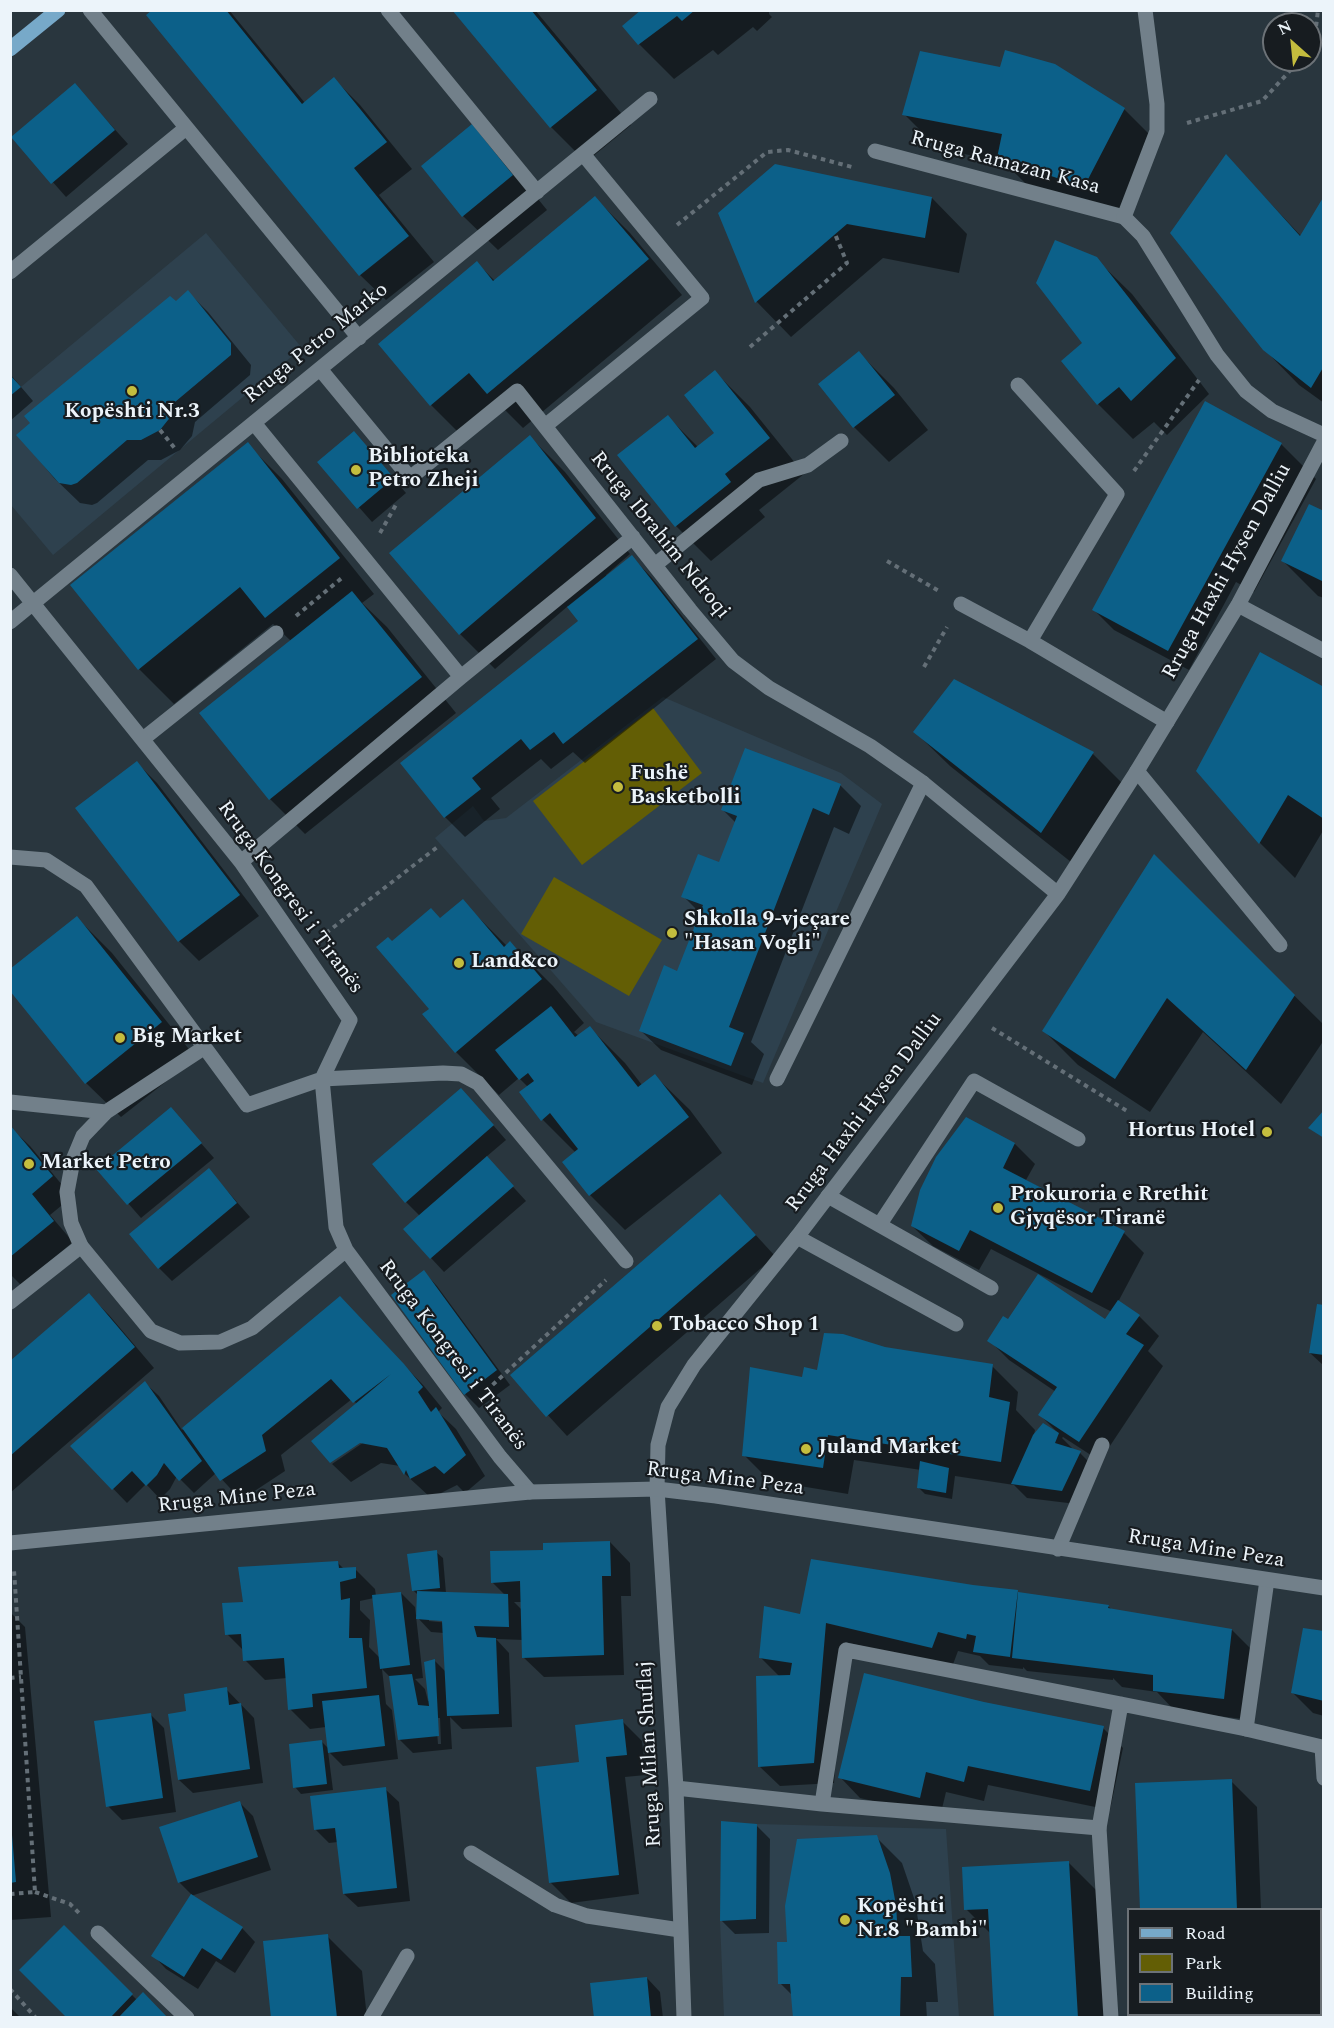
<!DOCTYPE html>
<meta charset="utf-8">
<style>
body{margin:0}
#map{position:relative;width:1334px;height:2028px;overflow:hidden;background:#29363e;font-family:Spectral,serif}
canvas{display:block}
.frame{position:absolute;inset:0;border:12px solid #ecf4fa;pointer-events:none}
.legend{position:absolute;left:1127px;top:1908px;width:195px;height:108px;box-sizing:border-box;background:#171c20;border:2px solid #6c7277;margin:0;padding:8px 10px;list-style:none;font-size:18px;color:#ecf4fa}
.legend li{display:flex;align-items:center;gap:12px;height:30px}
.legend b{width:30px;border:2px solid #6c7277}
.north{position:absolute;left:1262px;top:12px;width:60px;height:60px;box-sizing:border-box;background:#171c20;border:2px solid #6c7277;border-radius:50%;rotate:333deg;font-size:16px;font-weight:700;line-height:24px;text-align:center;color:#ecf4fa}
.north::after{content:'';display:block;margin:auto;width:21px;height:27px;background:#c4bd3e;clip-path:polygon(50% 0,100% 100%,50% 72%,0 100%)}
</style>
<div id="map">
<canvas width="1334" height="2028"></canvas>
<div class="frame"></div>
<ul class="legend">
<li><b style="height:8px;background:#77a9c9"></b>Road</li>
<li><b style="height:16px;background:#635e05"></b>Park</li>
<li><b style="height:16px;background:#0c6089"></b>Building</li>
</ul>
<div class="north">N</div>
</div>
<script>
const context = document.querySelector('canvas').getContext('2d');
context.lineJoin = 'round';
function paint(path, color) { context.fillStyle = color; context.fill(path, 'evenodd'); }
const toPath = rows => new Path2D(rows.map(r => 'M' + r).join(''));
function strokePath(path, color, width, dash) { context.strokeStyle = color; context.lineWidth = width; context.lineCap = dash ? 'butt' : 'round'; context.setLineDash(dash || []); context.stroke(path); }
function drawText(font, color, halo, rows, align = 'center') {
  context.font = font + ' Spectral,serif'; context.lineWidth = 4.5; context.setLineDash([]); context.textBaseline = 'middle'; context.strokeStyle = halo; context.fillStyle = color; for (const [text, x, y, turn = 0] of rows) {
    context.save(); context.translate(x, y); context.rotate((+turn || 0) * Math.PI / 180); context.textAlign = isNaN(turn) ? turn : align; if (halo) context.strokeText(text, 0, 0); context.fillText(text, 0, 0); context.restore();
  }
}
const built = toPath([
 [206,233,302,348,53,555,11,505,10,396],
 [663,697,841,773,882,804,763,1083,596,1022,435,838,473,806,484,821,506,818],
 [757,1824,946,1829,959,2017,724,2017,720,1921,756,1919]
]);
const green = toPath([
 [653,708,702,773,582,865,533,801],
 [554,877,662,940,629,996,521,934]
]);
const shadow = toPath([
 [154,10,229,10,305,103,334,79,360,105,412,169,379,195,434,262,386,300,360,275],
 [454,10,535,10,631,125,586,162,551,127],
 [641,10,769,10,769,14,772,17,757,31,753,27,718,55,713,50,674,79,639,44],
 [1001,68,1124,109,1159,144,1119,221,1034,192,1004,162,939,149,904,114],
 [75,85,128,144,66,197,13,137],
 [472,126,507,161,547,210,498,250,463,216],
 [1226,156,1301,236,1324,199,1324,403,1299,385,1264,349],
 [595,198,630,233,682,295,523,428,503,408,466,440,431,405,477,263,495,281],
 [932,198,967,234,959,273,883,258,791,337,757,302,720,214],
 [1096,259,1132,294,1209,394,1167,435,1154,422,1133,439,1098,404],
 [188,292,208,312,251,365,250,375,195,422,192,436,180,450,161,460,148,460,97,503,92,505,80,503,54,478,18,435],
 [859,353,894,388,928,430,889,462,854,427,820,385],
 [715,372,750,407,804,474,759,510,765,517,711,561,676,526,619,456,668,417,699,448,716,434],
 [10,374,33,401,10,421],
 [354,433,406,493,372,522,319,462],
 [530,437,565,472,630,554,606,575,607,577,632,557,652,578,716,659,585,763,573,752,551,769,541,759,491,798,500,809,465,837,445,817,402,764,581,622,568,606,495,669,460,634],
 [247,444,282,479,374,594,362,603,387,627,456,713,305,834,270,799,291,641,273,624,174,704,139,669],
 [1281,444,1316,479,1254,592,1236,582,1189,670,1114,630,1094,610],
 [1324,512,1324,598,1318,596,1283,561],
 [1324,689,1324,829,1295,878,1260,843,1197,771],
 [915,732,1093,754,1128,789,1076,866,950,766],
 [137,763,157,783,259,916,199,961,179,941],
 [840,785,861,806,849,834,834,827,751,1042,764,1054,752,1085,661,1050,640,1030,678,973,701,914,683,896,720,864,736,823,723,810],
 [1154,857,1324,1025,1324,1040,1281,1104,1203,1032,1150,1112,1078,1065,1043,1030],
 [462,901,507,946,510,943,553,986,584,1023,574,1032,579,1036,590,1028,625,1063,642,1085,655,1076,690,1110,722,1153,625,1230,590,1195,576,1153,543,1120,522,1092,528,1087,519,1078,499,1095,456,1052,392,943,441,920],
 [77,918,112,953,196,1058,121,1117,86,1083],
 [474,1103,506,1140,486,1157,526,1201,444,1272,431,1258,420,1216,406,1202],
 [171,1109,214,1158,141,1218,98,1169],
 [967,1119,1015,1144,1035,1164,1026,1180,1124,1233,1144,1253,1118,1302,1139,1316,1159,1336,1148,1351,1163,1366,1100,1461,1063,1437,1062,1438,1072,1448,1071,1450,1080,1453,1093,1466,1076,1504,1027,1498,1014,1485,955,1476,952,1499,925,1494,918,1487,921,1470,854,1460,848,1494,770,1481,744,1455,803,1379,818,1372,885,1348,992,1366,1018,1392,1016,1410,1035,1430,1034,1435,1058,1433,1040,1415,1056,1392,1009,1360,989,1340,1008,1321,1106,1321,1112,1312,991,1249,979,1270,933,1246,912,1226],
 [10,1127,30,1146,72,1197,50,1215,73,1242,21,1285,10,1274],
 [209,1170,250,1217,172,1281,159,1268],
 [720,1196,775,1256,567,1436,512,1376],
 [424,1272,437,1286,510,1385,479,1408,465,1394],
 [89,1295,109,1315,154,1368,10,1493,10,1363],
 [340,1298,424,1386,442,1408,438,1412,456,1429,485,1476,465,1493,457,1485,431,1498,405,1474,400,1466,381,1463,351,1482,332,1464,367,1440,357,1404,352,1399,281,1455,285,1471,241,1500,216,1473,194,1493,177,1476,170,1489,160,1499,146,1484,127,1503,72,1446,145,1383,159,1396,182,1430],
 [1324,1306,1324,1366,1310,1353],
 [610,1542,630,1563,631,1596,621,1596,624,1675,544,1677,523,1657,523,1640,496,1639,509,1653,512,1727,462,1729,450,1717,452,1749,413,1753,399,1739,391,1678,382,1669,386,1704,392,1710,398,1759,343,1766,328,1751,333,1790,301,1794,295,1787,321,1741,329,1749,326,1727,310,1729,290,1709,287,1678,265,1680,245,1660,244,1651,227,1634,244,1604,338,1563,345,1570,355,1569,375,1589,376,1596,401,1593,415,1607,416,1615,417,1615,418,1595,413,1590,436,1552,443,1558,446,1593,505,1595,492,1582,545,1551],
 [374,1598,380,1658,369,1647,370,1620,360,1610,360,1601],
 [514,1602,522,1602,522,1610],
 [416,1616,431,1632,444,1633,446,1672,434,1660,430,1701,428,1701,425,1689,415,1679,423,1678],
 [429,1618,449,1620,449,1623,429,1621],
 [436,1718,440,1718,441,1744,438,1744],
 [1017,1592,1019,1594,1108,1606,1112,1610,1232,1630,1252,1650,1243,1719,1175,1711,1157,1692,1122,1687,1113,1678,1113,1680,1027,1671,1023,1667,1023,1669,989,1665,980,1656,958,1651,952,1667,845,1642,834,1783,780,1786,759,1766,780,1677,760,1657,801,1615],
 [10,1612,25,1627,51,1917,10,1920],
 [1324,1633,1324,1716,1313,1713,1293,1693],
 [226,1689,254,1718,263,1783,193,1793,179,1780,188,1712],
 [983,1704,1103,1728,1123,1748,1110,1810,988,1785,984,1801,946,1792,940,1817,860,1798,840,1777],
 [150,1714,164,1728,176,1812,122,1820,108,1806],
 [622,1721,642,1741,646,1775,625,1777,639,1894,571,1903,550,1882,581,1764],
 [1231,1781,1257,1807,1261,1910,1142,1910],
 [385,1789,399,1802,410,1901,358,1907,344,1894,338,1842,329,1843,315,1829],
 [239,1802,253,1816,271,1870,191,1896,242,1928,255,1942,235,1973,216,1961,198,1989,166,1969,153,1955,192,1895,179,1882],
 [756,1825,770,1839,769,1933,735,1934,721,1920],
 [876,1837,902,1863,915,1901,923,1951,935,1964,938,2002,926,2002,927,2018,795,2018,793,1996,780,1983,789,1944],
 [1069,1863,1104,1898,1110,2018,995,2018,991,1934,966,1909],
 [64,1927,137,2000,166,2018,69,2018],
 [1320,1930,1324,1933,1324,2018,1146,2018,1146,2014,1320,2014],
 [327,1936,362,1971,367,2018,273,2018],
 [647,1978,660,1992,663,2018,595,2018],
 [10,2007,21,2018,10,2018]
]);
const building = toPath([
 [152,10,226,10,302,104,334,77,387,142,354,168,409,236,359,276,146,15],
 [452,10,531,10,597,90,550,128],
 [641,10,695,10,682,21,677,16,638,45,622,26],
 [1005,50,1055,64,1125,108,1084,187,997,158,1002,134,902,115,920,51,1000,67],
 [75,83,115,130,51,184,11,137],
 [472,124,513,175,462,217,421,166],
 [1226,154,1300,236,1324,196,1324,366,1311,388,1263,350,1170,233],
 [775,164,932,197,925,238,847,224,755,303,718,213],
 [595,196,649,259,487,394,469,373,430,406,378,344,477,261,493,281],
 [1055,240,1097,257,1176,358,1131,401,1119,387,1097,405,1061,361,1082,343,1036,283],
 [188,290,231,343,231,355,175,402,172,415,160,430,141,440,127,440,77,483,71,485,59,483,16,435,30,423,24,416,170,296,176,301],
 [859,351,895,395,853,428,818,384],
 [715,370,770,438,725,474,731,482,675,527,617,455,668,415,695,448,714,433,684,395],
 [10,375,21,387,10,396],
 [1205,401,1282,443,1168,651,1092,610],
 [354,431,394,478,357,509,317,462],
 [530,435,596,518,459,635,389,553],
 [248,442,340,558,265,618,240,587,138,670,70,585],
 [1309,504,1324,511,1324,582,1281,561],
 [632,555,698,639,563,744,554,732,530,750,521,739,472,778,481,789,444,818,400,763,578,621,567,607],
 [352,591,422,677,269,800,199,713],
 [1260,652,1324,687,1324,819,1288,795,1259,844,1196,771],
 [954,679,1094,752,1041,833,913,732],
 [745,748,841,784,829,815,813,808,729,1027,744,1033,731,1066,639,1031,664,965,677,971,703,905,681,897,698,854,719,862,737,816,721,810],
 [137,761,240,895,178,942,75,808],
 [1154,854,1295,995,1246,1070,1167,998,1115,1079,1042,1031],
 [463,899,504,947,510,941,542,979,455,1053,422,1014,429,1009,376,947,388,937,392,941,431,908,440,918],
 [77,916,162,1022,85,1084,10,991,10,969],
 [551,1006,575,1037,590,1026,638,1087,655,1074,689,1117,589,1196,562,1162,578,1149,550,1113,541,1121,519,1092,534,1081,528,1073,519,1080,495,1050],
 [461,1088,494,1125,405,1203,372,1164],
 [171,1107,202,1143,127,1205,96,1169],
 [1324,1110,1324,1138,1308,1128],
 [966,1117,1015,1143,1003,1168,1125,1231,1092,1293,970,1230,959,1251,911,1226,920,1190,936,1157],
 [10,1125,53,1176,32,1194,54,1221,10,1257],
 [487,1156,514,1186,430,1259,403,1229],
 [209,1168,237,1203,158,1269,129,1234],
 [720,1194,756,1235,546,1417,510,1375],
 [424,1270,497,1370,464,1395,391,1295],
 [1038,1274,1105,1319,1118,1300,1140,1315,1126,1334,1144,1345,1079,1442,1038,1415,1057,1387,987,1341,1003,1316,1008,1319],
 [89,1293,135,1347,10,1456,10,1361],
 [340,1296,404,1364,423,1387,418,1392,431,1412,436,1407,466,1455,444,1474,435,1466,410,1479,406,1470,404,1475,387,1448,360,1443,330,1463,311,1441,391,1374,353,1403,331,1379,262,1435,266,1451,220,1481,182,1428],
 [1317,1304,1324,1305,1324,1355,1309,1353],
 [824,1333,843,1334,885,1347,993,1364,989,1397,1010,1402,1001,1462,828,1435,823,1468,742,1456,750,1367,802,1377,804,1367,817,1370],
 [145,1381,202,1461,179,1481,164,1463,157,1475,146,1486,132,1471,112,1490,70,1446],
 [1043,1423,1059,1433,1055,1443,1081,1451,1062,1491,1011,1484,1033,1435],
 [920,1461,949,1468,946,1493,917,1488],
 [610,1541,611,1576,602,1576,604,1655,522,1658,520,1581,491,1583,490,1551,543,1550,543,1543],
 [437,1550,440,1588,412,1591,407,1554],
 [811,1559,973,1585,1018,1590,1010,1657,973,1652,976,1636,967,1634,966,1639,938,1632,932,1648,826,1623,814,1763,758,1767,756,1676,790,1675,792,1663,759,1658,764,1606,800,1614],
 [338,1561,339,1568,356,1567,356,1578,340,1582,341,1600,350,1598,349,1638,362,1638,367,1688,312,1694,313,1707,288,1710,284,1658,243,1661,241,1634,225,1635,222,1603,243,1602,238,1567],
 [417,1591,508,1594,509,1627,474,1626,477,1637,496,1638,499,1714,447,1716,442,1621,416,1619],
 [401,1592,410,1665,380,1669,372,1595],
 [1018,1592,1109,1605,1108,1608,1232,1629,1224,1699,1153,1691,1153,1675,1012,1658],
 [1303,1628,1324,1631,1324,1701,1291,1693],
 [435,1659,439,1736,398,1740,389,1676,412,1674,418,1705,429,1706,424,1662],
 [864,1673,984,1702,1104,1726,1090,1791,968,1766,964,1782,926,1772,920,1798,838,1778],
 [227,1687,229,1705,241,1703,250,1769,178,1780,168,1714,186,1711,184,1694],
 [379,1695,385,1746,328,1753,322,1701],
 [151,1713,163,1798,106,1807,94,1721],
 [623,1719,627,1755,606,1757,619,1875,549,1883,536,1767,579,1762,575,1725],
 [322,1740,327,1784,293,1788,289,1744],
 [1232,1779,1237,1910,1140,1910,1135,1783],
 [386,1787,397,1888,343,1894,335,1828,314,1830,310,1796],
 [240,1801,258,1857,178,1883,159,1827],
 [721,1821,757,1824,756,1919,720,1921],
 [10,1835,12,1835,16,1882,10,1883],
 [877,1835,890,1873,896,1905,898,1936,910,1936,912,1977,901,1977,900,2018,793,2018,790,1984,778,1984,777,1942,787,1942,785,1906,797,1839],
 [1069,1861,1078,2018,994,2018,988,1909,964,1910,962,1867],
 [191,1894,243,1927,221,1960,202,1948,184,1977,151,1956],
 [64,1925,133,1994,110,2018,67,2018,19,1970],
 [328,1934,337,2018,271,2018,263,1941],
 [647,1977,651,2018,594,2018,590,1983],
 [143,1992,168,2018,118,2018],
 [1145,2014,1241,2014,1241,2018,1145,2018],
 [1261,2014,1317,2014,1317,2018,1261,2018]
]);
const path = toPath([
 [1314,44,1318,10],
 [1310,49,1314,44,1324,50],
 [1187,123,1262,101,1300,60],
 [677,225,767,152,788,150,852,167],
 [750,347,847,263,835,234],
 [160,430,177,451],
 [1134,471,1199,380],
 [380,533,397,503],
 [887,561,939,591],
 [296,616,343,577],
 [924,667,947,627],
 [326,933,440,845],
 [992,1028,1127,1111],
 [486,1391,606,1280],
 [10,1678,21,1677],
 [35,1892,70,1904,79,1913],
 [10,1894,35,1892,14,1570],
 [10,1989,36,2018]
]);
const lane = toPath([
 [875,151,1124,217],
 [1018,385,1117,494,1030,641],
 [655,565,759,480,808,465,841,441],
 [961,604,1030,641,1167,722],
 [143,739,276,633],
 [1137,771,1280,945],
 [322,1079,443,1073,461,1074,478,1083,626,1261],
 [777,1079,923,783],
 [828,1196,991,1288],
 [880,1224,974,1081,1078,1139],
 [797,1237,956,1324],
 [10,1302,81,1246],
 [1058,1549,1102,1445],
 [1246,1729,1322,1747,1324,1778],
 [1099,1828,1111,2018],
 [471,1853,555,1905,587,1916,680,1930],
 [98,1933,187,2018],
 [371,2018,407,1956]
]);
const street = toPath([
 [90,10,359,338],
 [388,10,537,192],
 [1145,10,1157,104,1157,131,1124,217,1143,236,1217,355,1246,391,1272,411,1324,435],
 [10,272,186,128],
 [320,369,410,478,517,391,690,610,733,661,769,688,870,746,923,783,1058,894],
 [254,423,461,677],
 [545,426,702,298,583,154],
 [10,575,241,862,350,1020,322,1079,336,1227,346,1250,500,1457,530,1492],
 [1238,605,1324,651],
 [10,622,650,99],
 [10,857,46,860,86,886,247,1105,322,1079],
 [241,862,461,677,633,537],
 [205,1047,106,1112,83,1136,73,1160,67,1192,71,1223,81,1246,151,1331,180,1343,220,1342,252,1328,346,1250],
 [10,1102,106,1112],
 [676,1788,822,1804,1099,1828,1121,1704,1246,1729,1267,1580],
 [822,1804,846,1650,1121,1704],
 [684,2018,676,1788,657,1489,658,1445,668,1407,694,1365,797,1237,1058,894,1137,771,1238,605,1324,442]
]);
const secondary = toPath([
 [10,1543,530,1492,657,1489,716,1496,1324,1588]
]);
const primary = toPath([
 [10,49,58,10]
]);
const markers = [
 [132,391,6,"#c4bd3e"],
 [356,470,6,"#c4bd3e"],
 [618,787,6,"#c4bd3e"],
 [672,933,6,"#c4bd3e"],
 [459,963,6,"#c4bd3e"],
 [120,1038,6,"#c4bd3e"],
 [1267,1132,6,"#c4bd3e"],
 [29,1164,6,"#c4bd3e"],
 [998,1208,6,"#c4bd3e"],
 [657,1326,6,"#c4bd3e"],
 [806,1449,6,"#c4bd3e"],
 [845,1920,6,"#c4bd3e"]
];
const streetNames = [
 ["Rruga Ramazan Kasa",1005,164,15],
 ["Rruga Petro Marko",317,344,-39],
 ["Rruga Ibrahim Ndroqi",659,536,51],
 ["Rruga Haxhi Hysen Dalliu",1228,572,-61],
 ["Rruga Kongresi i Tiranës",289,898,54],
 ["Rruga Haxhi Hysen Dalliu",865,1113,-53],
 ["Rruga Kongresi i Tiranës",452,1356,53],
 ["Rruga Mine Peza",725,1480,7],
 ["Rruga Mine Peza",237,1499,-6],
 ["Rruga Mine Peza",1206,1550,9],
 ["Rruga Milan Shuflaj",651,1754,-93]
];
const poiNames = [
 ["Kopështi Nr.3",132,413,"center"],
 ["Biblioteka",368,458],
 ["Petro Zheji",368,482],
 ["Fushë",630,775],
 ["Basketbolli",630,799],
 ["Shkolla 9-vjeçare",684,921],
 ["\"Hasan Vogli\"",684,945],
 ["Land&co",471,963],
 ["Big Market",132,1038],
 ["Hortus Hotel",1255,1132,"right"],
 ["Market Petro",41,1164],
 ["Prokuroria e Rrethit",1010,1196],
 ["Gjyqësor Tiranë",1010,1220],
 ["Tobacco Shop 1",669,1326],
 ["Juland Market",818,1449],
 ["Kopështi",857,1908],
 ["Nr.8 \"Bambi\"",857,1932]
];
paint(built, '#2e414e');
paint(green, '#635e05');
paint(shadow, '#0007');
paint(building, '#0c6089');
strokePath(path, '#646f77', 4, [4.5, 4.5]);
strokePath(lane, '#72808a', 15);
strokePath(street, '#72808a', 15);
strokePath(secondary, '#72808a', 15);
strokePath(primary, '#77a9c9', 15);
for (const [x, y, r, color] of markers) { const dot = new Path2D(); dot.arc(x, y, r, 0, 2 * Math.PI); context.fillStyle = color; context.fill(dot); strokePath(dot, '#171c20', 2); }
drawText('21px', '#ecf4fa', '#171c20', streetNames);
drawText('bold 21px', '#ecf4fa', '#171c20', poiNames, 'left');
</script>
